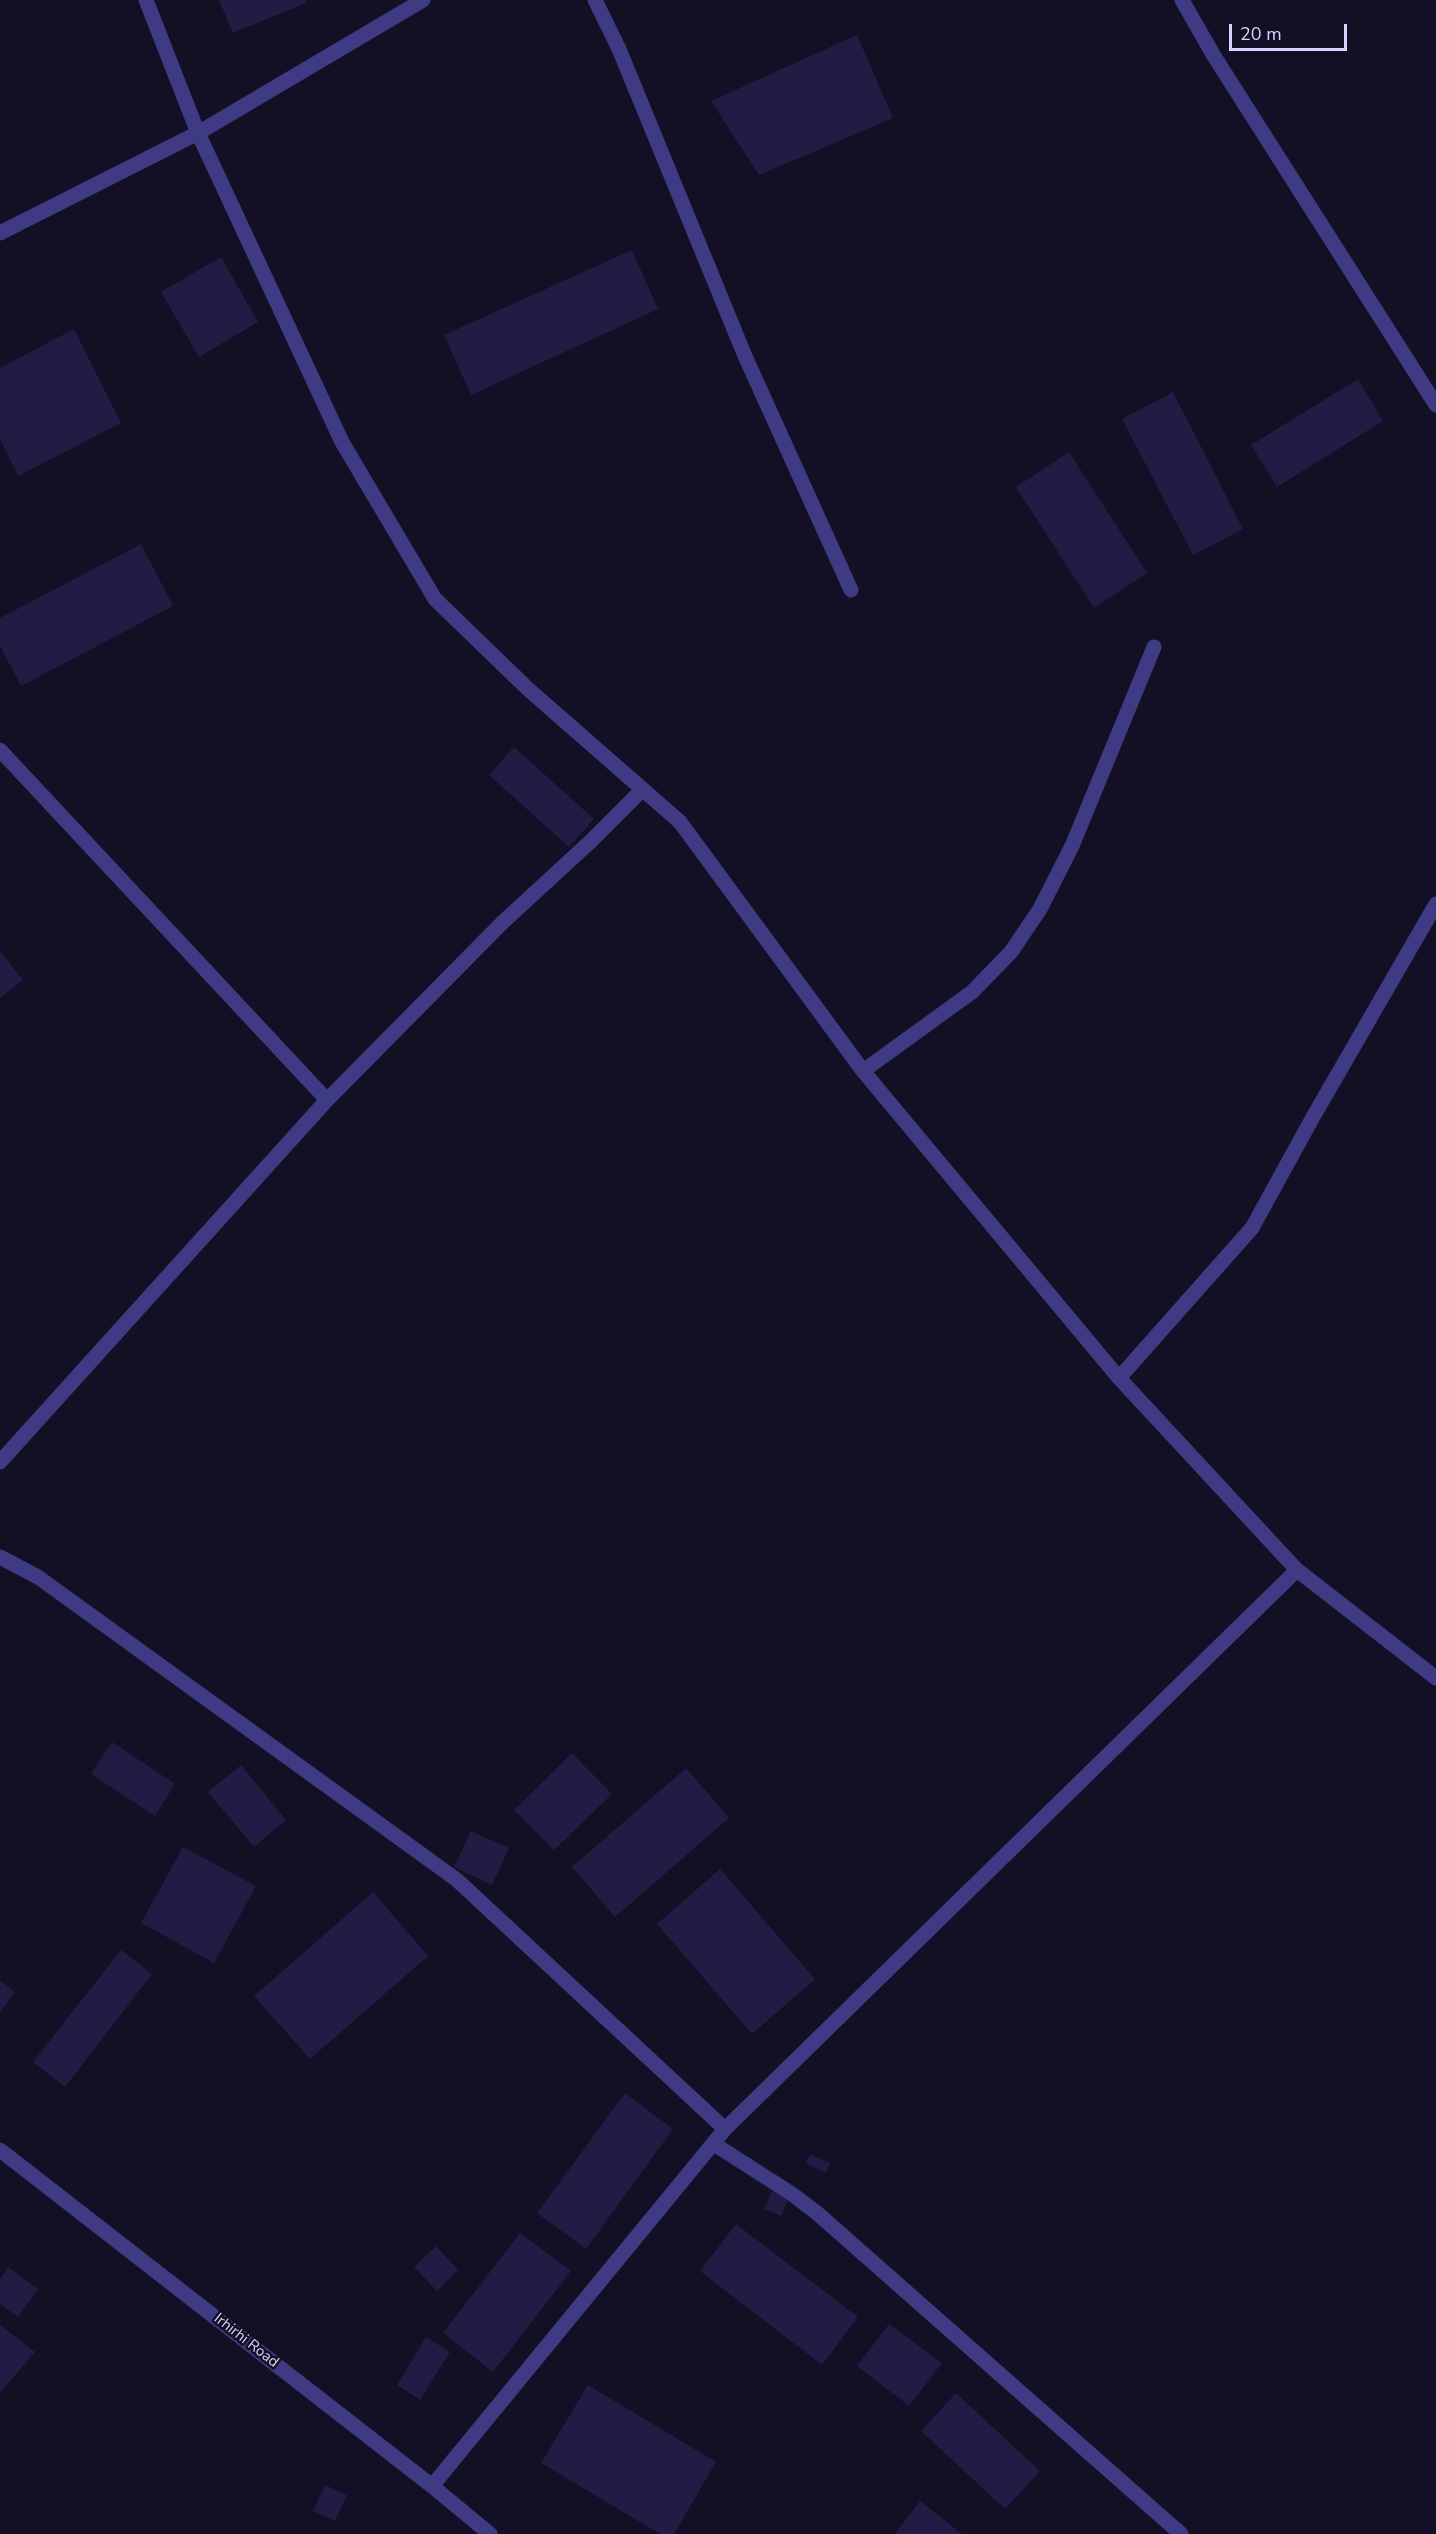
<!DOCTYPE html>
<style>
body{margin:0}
#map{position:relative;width:1436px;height:2534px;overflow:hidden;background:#130f24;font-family:"Nunito Sans",sans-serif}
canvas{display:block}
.scale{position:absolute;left:1229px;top:24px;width:118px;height:27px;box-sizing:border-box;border:3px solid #d8d3ff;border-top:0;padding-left:8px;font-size:18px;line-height:21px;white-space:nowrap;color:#d8d3ff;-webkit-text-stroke:4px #130f24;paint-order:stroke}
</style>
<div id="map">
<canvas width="1436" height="2534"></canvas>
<div class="scale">20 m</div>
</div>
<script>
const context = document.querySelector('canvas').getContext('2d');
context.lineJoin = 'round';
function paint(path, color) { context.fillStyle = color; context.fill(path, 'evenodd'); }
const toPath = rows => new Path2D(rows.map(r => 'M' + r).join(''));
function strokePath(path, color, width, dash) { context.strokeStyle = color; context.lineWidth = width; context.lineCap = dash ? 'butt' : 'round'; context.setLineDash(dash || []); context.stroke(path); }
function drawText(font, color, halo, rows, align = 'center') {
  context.font = font + ' "Nunito Sans",sans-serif'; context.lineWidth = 5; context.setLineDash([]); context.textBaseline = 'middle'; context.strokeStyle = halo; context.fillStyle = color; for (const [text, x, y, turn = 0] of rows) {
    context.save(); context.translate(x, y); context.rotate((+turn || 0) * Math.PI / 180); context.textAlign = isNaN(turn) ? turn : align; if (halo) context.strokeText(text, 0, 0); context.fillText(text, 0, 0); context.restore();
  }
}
const building = toPath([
 [219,0,305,0,306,3,233,33],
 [857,35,893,118,759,175,711,101],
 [632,250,658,309,471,395,444,335],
 [221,257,258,322,199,357,161,292],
 [74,329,121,423,18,476,0,439,0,368],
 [1358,379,1383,421,1277,487,1251,445],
 [1173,392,1243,529,1193,555,1122,419],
 [1069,452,1147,573,1094,608,1016,487],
 [141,544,173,606,21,686,0,646,0,618],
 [514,747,594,819,569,847,489,775],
 [0,951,23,980,0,998],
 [112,1742,175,1784,155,1816,91,1774],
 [572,1753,612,1794,554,1850,514,1810],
 [241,1765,286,1820,254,1847,208,1792],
 [686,1768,729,1818,615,1917,572,1867],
 [471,1831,509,1848,492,1885,454,1867],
 [183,1847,256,1886,214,1963,141,1923],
 [720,1869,815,1979,752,2034,657,1924],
 [373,1892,428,1956,310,2059,254,1996],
 [121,1950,152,1974,65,2087,33,2062],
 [0,1980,15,1992,0,2012],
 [625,2093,673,2129,586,2249,537,2213],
 [810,2154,830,2163,826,2173,806,2163],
 [772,2191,789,2199,781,2216,764,2209],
 [736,2224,858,2317,822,2365,700,2271],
 [520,2233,571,2271,493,2372,443,2333],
 [436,2246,458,2270,437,2291,414,2267],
 [8,2267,38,2289,18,2317,0,2304,0,2280],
 [889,2324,942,2363,909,2406,857,2366],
 [0,2325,35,2352,0,2393],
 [426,2337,450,2352,420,2400,397,2385],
 [588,2385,716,2462,674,2534,660,2534,541,2463],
 [956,2393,1040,2471,1005,2509,921,2431],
 [325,2485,347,2495,335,2521,313,2511],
 [920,2501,962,2534,895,2534]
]);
const minor = toPath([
 [146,0,198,133,342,442,435,599,528,689,680,822,863,1071,1119,1378,1297,1570,1436,1678],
 [595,0,619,49,745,356,851,590],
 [1182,0,1214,56,1436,405],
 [0,233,198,133,423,0],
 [0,750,327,1100],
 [863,1071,972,992,1011,952,1040,909,1072,846,1154,647],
 [1119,1378,1252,1228,1313,1117,1436,904],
 [0,1462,327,1100,503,922,591,841,642,790],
 [0,1557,38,1577,457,1880,725,2129],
 [714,2144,792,2194,817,2213,1181,2534],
 [0,2150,432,2486,490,2534],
 [432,2486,725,2129,1297,1570]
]);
const streetNames = [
 ["Irhirhi Road",246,2341,38]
];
paint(building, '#241b45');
strokePath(minor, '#3e3a83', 15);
drawText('15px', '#d8d3ff', '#130f24', streetNames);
</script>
